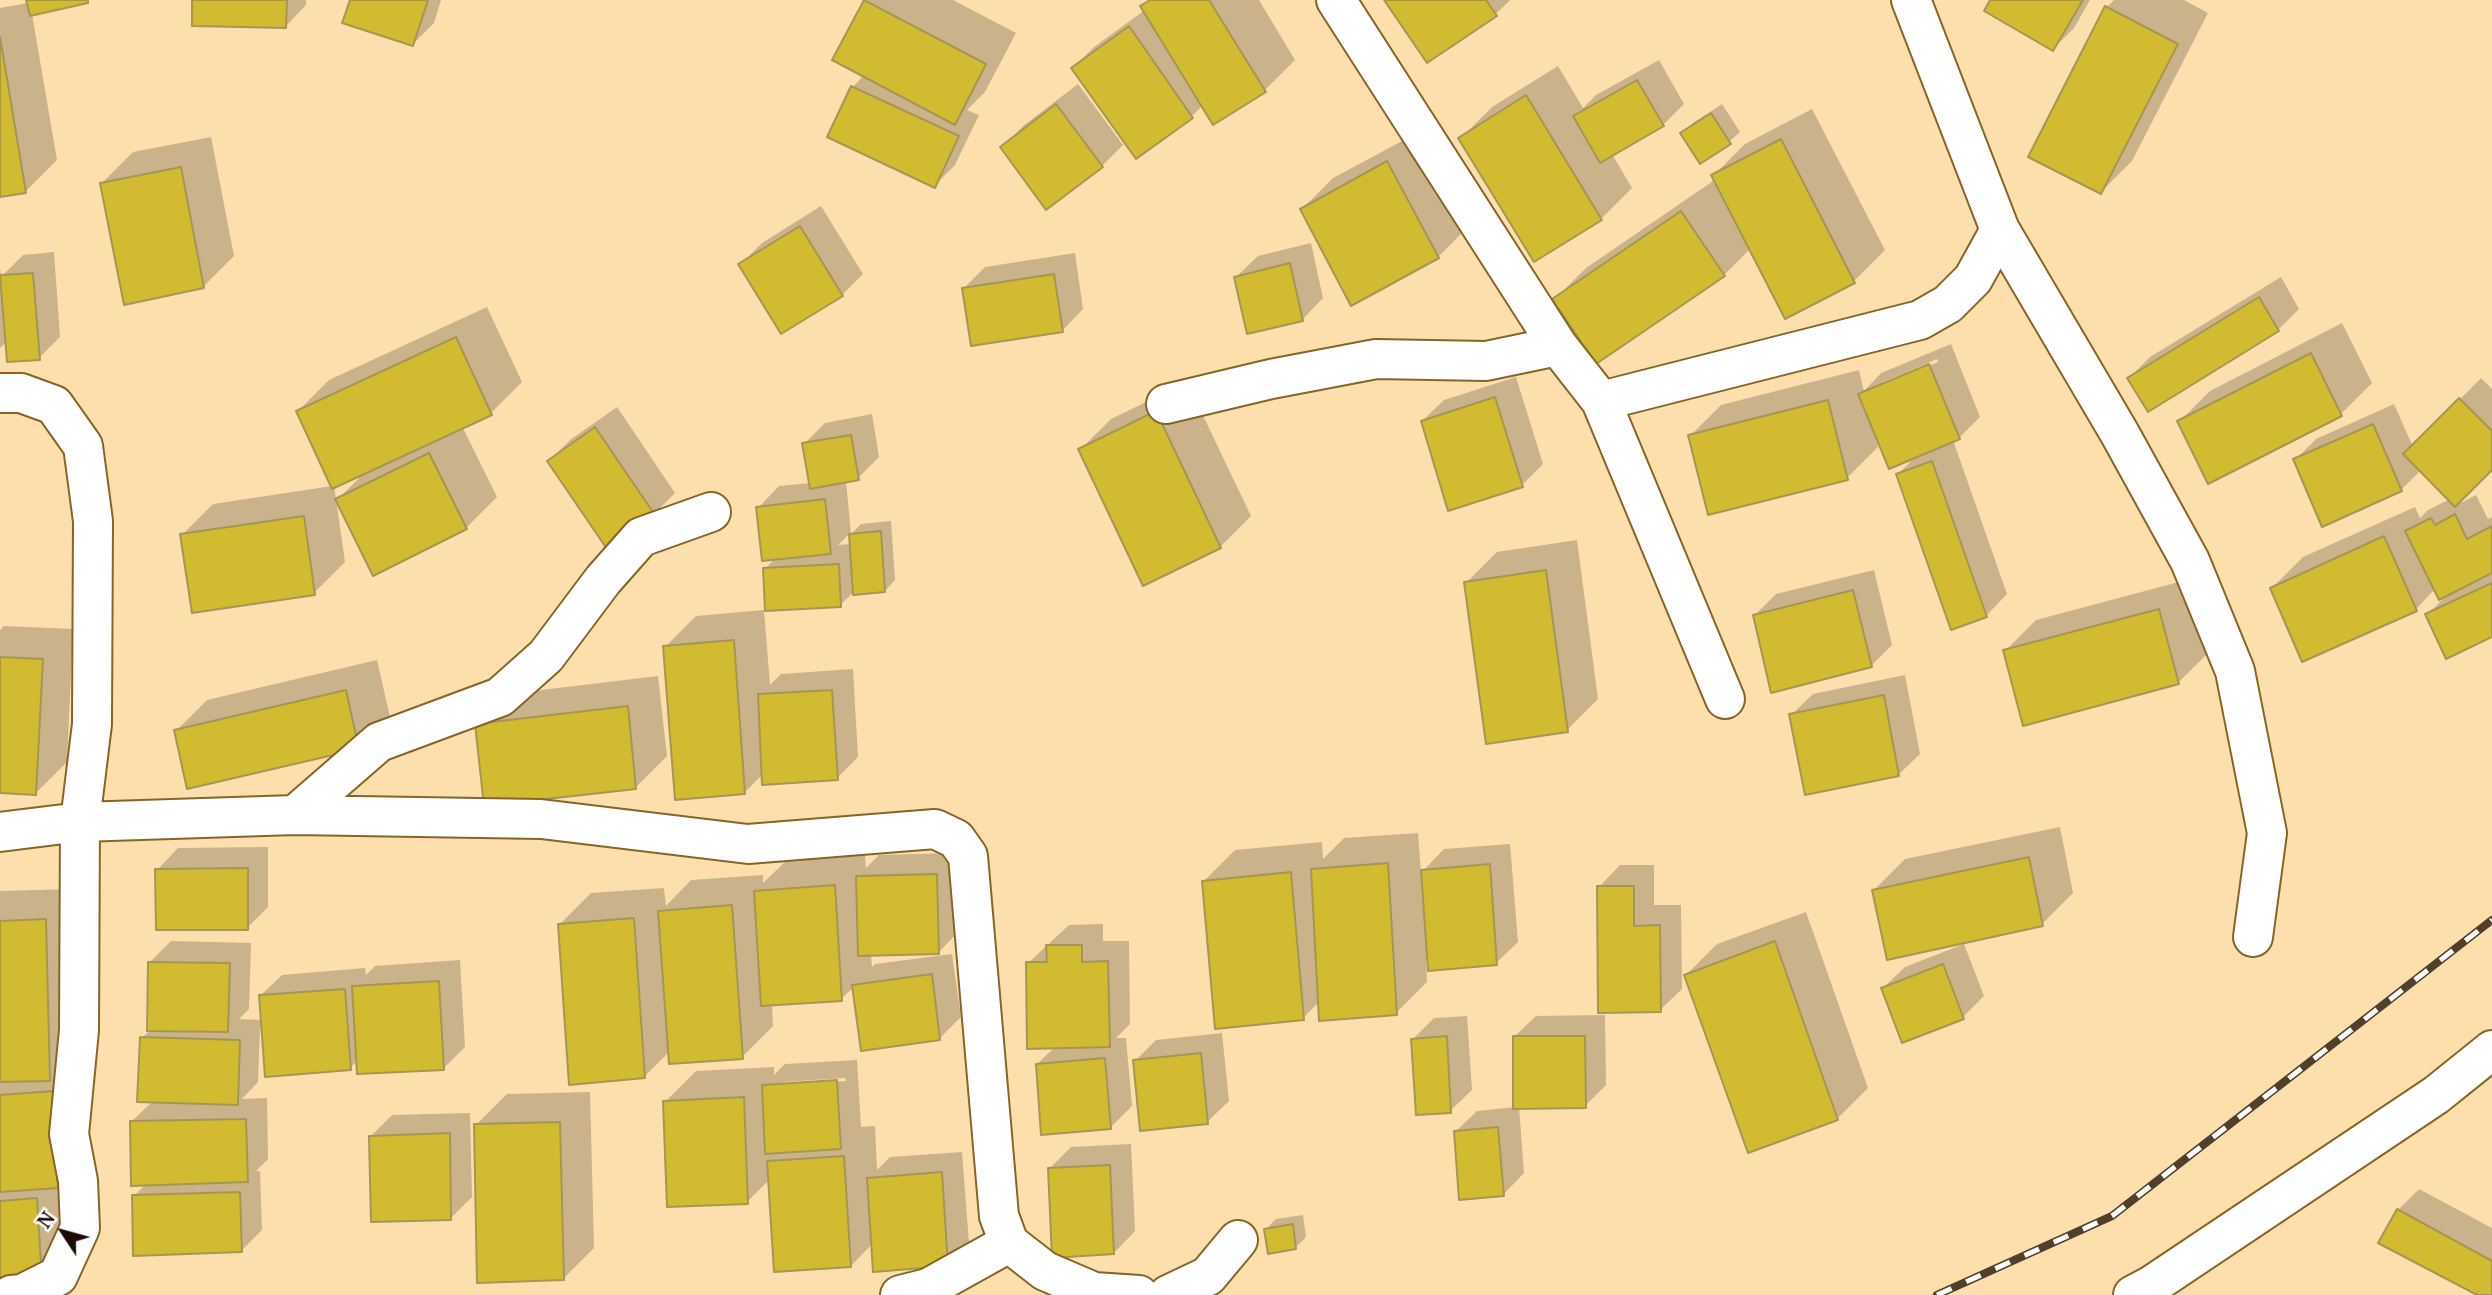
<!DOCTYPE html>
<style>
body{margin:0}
#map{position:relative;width:2492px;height:1295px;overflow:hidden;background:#fddfae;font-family:"PT Serif",serif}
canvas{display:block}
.north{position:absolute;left:28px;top:1197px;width:70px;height:70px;-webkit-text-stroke:5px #fff;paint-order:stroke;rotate:306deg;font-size:19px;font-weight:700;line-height:28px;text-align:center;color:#1a0d00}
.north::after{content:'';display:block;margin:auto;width:24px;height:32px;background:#1a0d00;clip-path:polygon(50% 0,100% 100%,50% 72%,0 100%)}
</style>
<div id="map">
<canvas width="2492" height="1295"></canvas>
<div class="north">N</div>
</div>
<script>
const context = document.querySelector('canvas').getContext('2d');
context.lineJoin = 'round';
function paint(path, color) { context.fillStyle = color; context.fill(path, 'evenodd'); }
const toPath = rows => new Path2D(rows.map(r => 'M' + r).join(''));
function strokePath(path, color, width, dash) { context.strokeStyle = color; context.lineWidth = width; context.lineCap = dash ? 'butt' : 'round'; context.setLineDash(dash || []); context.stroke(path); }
const shadow = toPath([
 [28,0,89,0,32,14,57,160,26,191,0,195,0,8,28,3],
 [194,0,306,0,306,5,285,27],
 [351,0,441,0,434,23,413,44],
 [866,0,953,0,1016,33,985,92,967,110,979,115,955,165,934,186,829,136,853,87,864,75],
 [1149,0,1259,0,1295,60,1264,91,1203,105,1192,116,1136,156,1073,68,1094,47,1145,10,1143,6],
 [1386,0,1510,0,1496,14],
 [1993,0,2090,0,2074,28,2053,49],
 [2114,0,2184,0,2208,13,2132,161,2101,192,2107,7],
 [1659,60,1684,104,1663,125,1612,154,1632,188,1601,219,1461,138,1492,107,1558,66,1583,108,1596,95],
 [1078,84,1123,145,1102,166,1002,148,1023,126],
 [1722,104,1740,132,1729,142,1682,133,1693,123],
 [1812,109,1885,250,1854,281,1751,248,1724,275,1555,299,1586,268,1716,179,1714,175,1745,144],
 [1419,132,1469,226,1438,257,1302,209,1333,178],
 [211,137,234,256,203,287,102,183,133,152],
 [821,206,863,274,842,295,740,265,762,243],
 [1311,243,1323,298,1302,320,1236,277,1258,256],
 [54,252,60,337,39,358,7,341,0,348,0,268,1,277,23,255],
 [1075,253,1083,309,1062,331,964,288,985,267],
 [2281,277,2299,309,2278,330,2129,378,2150,357],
 [487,307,522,382,491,413,462,426,497,497,466,528,337,500,366,471,334,485,345,562,314,593,182,535,213,504,332,486,298,411,329,380],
 [2342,323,2372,383,2341,414,2179,422,2210,391],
 [1951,344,1980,417,1959,438,1953,440,2007,594,1986,616,1898,474,1916,456,1878,438,1876,439,1878,447,1847,478,1690,436,1721,405,1859,370,1864,391,1881,373],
 [1937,359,1938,362,1883,385,1883,382],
 [1516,377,1543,464,1522,485,1422,421,1444,400],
 [2481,378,2492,389,2492,467,2455,506,2476,495,2488,519,2492,517,2492,635,2427,615,2447,595,2435,589,2416,609,2272,588,2303,557,2415,507,2420,518,2428,510,2450,499,2421,470,2401,490,2295,460,2316,439,2394,404,2413,447],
 [1187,382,1251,516,1220,547,1144,584,1080,450,1111,419],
 [617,407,675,493,654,514,549,461,570,440],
 [872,414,879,457,858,478,846,481,851,534,861,524,891,521,895,580,885,591,855,591,840,605,765,569,775,558,758,508,779,486,811,483,804,444,825,423],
 [851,532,851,544,838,545],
 [1577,540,1598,699,1567,730,1466,583,1497,552],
 [1874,570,1892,645,1871,666,1754,616,1776,594],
 [2190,579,2209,652,2178,683,2005,651,2036,620],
 [764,610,770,685,781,674,853,669,858,757,837,778,764,773,744,793,665,647,696,616],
 [4,626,73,629,67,762,36,793,0,791,0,630],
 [377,660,390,717,358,748,176,731,207,700],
 [1905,675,1920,754,1898,775,1791,715,1813,694],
 [658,676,667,756,636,787,477,725,508,694],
 [2060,827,2073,893,2042,924,1874,890,1905,859],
 [1418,833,1421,873,1444,849,1510,844,1518,942,1496,963,1426,959,1427,982,1396,1013,1320,1001,1303,1018,1204,881,1235,850,1322,842,1323,859,1344,838],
 [268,847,268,907,247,928,157,870,178,848],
 [958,853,959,931,938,953,871,954,872,967,875,964,952,954,961,1017,939,1039,854,987,841,999,772,1004,773,1026,742,1057,670,1051,644,1077,560,924,591,893,664,888,666,906,691,880,763,875,763,883,787,860,865,855,866,868,879,855],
 [1620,865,1654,865,1654,905,1681,905,1682,989,1660,1010,1599,887],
 [76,889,89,1155,58,1186,63,1257,0,1281,0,891],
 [1806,912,1868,1088,1837,1119,1686,975,1717,944],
 [1103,924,1103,941,1129,941,1130,1024,1116,1038,1126,1038,1132,1106,1110,1128,1037,1064,1056,1046,1028,963,1069,925],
 [171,941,251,943,249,1009,239,1019,262,1020,260,996,282,975,365,968,366,975,375,966,460,960,465,1047,444,1068,358,1060,350,1068,260,1027,258,1082,242,1099,267,1098,268,1159,256,1171,260,1171,262,1230,241,1251,134,1196,146,1184,131,1122,153,1101,142,1038,151,1029,150,962],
 [1964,944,1984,996,1963,1017,1883,988,1905,967],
 [1605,1015,1606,1085,1585,1106,1519,1107,1524,1173,1503,1195,1455,1132,1477,1111,1515,1107,1514,1037,1536,1016],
 [1467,1016,1472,1090,1450,1111,1413,1039,1434,1018],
 [1222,1033,1229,1101,1207,1122,1135,1061,1156,1040],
 [857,1060,861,1127,875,1126,877,1170,890,1157,962,1152,969,1243,948,1264,873,1243,851,1266,770,1179,747,1202,665,1102,696,1071,774,1067,774,1075,785,1064],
 [845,1078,846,1081,783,1085,783,1082],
 [590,1092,594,1248,563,1279,476,1125,507,1094],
 [470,1113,472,1197,451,1218,371,1136,392,1115],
 [1131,1144,1135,1231,1114,1253,1049,1169,1071,1147],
 [2419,1189,2492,1228,2492,1295,2480,1295,2398,1210],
 [1303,1215,1306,1237,1295,1248,1266,1229,1276,1219]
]);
const building = toPath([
 [26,0,88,0,88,3,30,16,26,0],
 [192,0,287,0,286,28,192,26,192,0],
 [350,0,428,0,413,46,342,23,350,0],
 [864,0,986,64,955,125,832,60,864,0],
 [1150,0,1209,0,1266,92,1213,125,1140,6,1150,0],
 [1384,0,1486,0,1497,16,1427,63,1384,0],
 [1990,0,2083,0,2053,51,1984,11,1990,0],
 [2105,6,2178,44,2101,194,2028,157,2105,6],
 [1129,26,1193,118,1136,159,1071,68,1129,26],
 [0,37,26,193,0,197,0,37],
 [1637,80,1664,126,1600,163,1573,116,1637,80],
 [851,86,959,136,935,188,827,137,851,86],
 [1526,95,1602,220,1534,262,1458,138,1526,95],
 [1056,104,1103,167,1046,210,1000,147,1056,104],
 [1711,113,1731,144,1700,164,1680,133,1711,113],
 [1781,139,1855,283,1785,319,1711,175,1781,139],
 [1387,161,1439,258,1351,306,1300,209,1387,161],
 [181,167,204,288,124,305,100,183,181,167],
 [1681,211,1725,276,1596,364,1552,299,1681,211],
 [800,226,843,296,781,334,738,264,800,226],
 [1290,263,1303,321,1247,334,1234,277,1290,263],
 [33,273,40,360,7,362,0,275,33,273],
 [1054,274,1063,332,971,346,962,288,1054,274],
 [2259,297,2279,331,2148,412,2127,378,2259,297],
 [456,337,492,415,332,489,296,411,456,337],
 [2311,353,2342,416,2208,484,2177,421,2311,353],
 [1929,364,1960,439,1889,469,1858,394,1929,364],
 [1495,397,1523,487,1448,511,1421,421,1495,397],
 [2459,398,2492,431,2492,470,2455,507,2403,454,2459,398],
 [1828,400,1848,480,1708,515,1688,435,1828,400],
 [1156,411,1221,548,1143,586,1078,449,1156,411],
 [2373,424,2402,491,2322,527,2293,459,2373,424],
 [595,427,655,515,607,549,547,461,595,427],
 [851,435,859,480,810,489,802,443,851,435],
 [429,453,467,529,373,576,335,499,429,453],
 [1932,461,1987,617,1951,630,1896,474,1932,461],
 [825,499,831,554,762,561,756,507,825,499],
 [2455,514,2467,539,2492,526,2492,573,2439,600,2405,531,2431,518,2435,525,2455,514],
 [304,516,315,595,192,613,180,534,304,516],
 [881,531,885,592,853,595,849,534,881,531],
 [2384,536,2417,611,2302,662,2270,588,2384,536],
 [839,564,841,607,765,611,763,568,839,564],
 [1546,570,1568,732,1486,744,1464,582,1546,570],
 [2492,583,2492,637,2446,659,2425,614,2492,583],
 [1853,590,1872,667,1771,693,1753,615,1853,590],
 [2159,609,2179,684,2023,726,2003,650,2159,609],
 [734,640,745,794,675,800,663,646,734,640],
 [0,657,43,659,36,795,0,793,0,657],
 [346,690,359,749,187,789,174,730,346,690],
 [832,690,838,780,762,785,758,694,832,690],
 [1884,695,1899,776,1805,795,1789,714,1884,695],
 [628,706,636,789,484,806,475,724,628,706],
 [2029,857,2043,926,1887,960,1872,890,2029,857],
 [1388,863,1397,1015,1319,1021,1311,869,1388,863],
 [1490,864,1497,965,1428,971,1421,870,1490,864],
 [248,868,248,930,156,930,155,869,248,868],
 [1291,872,1304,1020,1215,1029,1202,881,1291,872],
 [937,874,939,954,858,956,856,876,937,874],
 [835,885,842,1001,761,1006,754,891,835,885],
 [1597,886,1634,886,1634,926,1660,925,1661,1012,1598,1013,1597,886],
 [732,905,743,1059,669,1064,658,911,732,905],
 [634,918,645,1078,569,1085,558,924,634,918],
 [46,919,50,1081,0,1082,0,921,46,919],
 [1775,941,1838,1120,1748,1153,1684,975,1775,941],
 [1046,945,1082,945,1082,962,1108,961,1110,1047,1027,1049,1026,962,1047,962,1046,945],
 [148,962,230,963,228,1032,147,1031,148,962],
 [1943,964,1964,1019,1902,1043,1881,988,1943,964],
 [932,974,940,1040,861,1051,852,985,932,974],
 [439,981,444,1070,357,1074,352,986,439,981],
 [345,989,351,1070,265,1077,259,995,345,989],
 [1447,1036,1451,1113,1416,1115,1411,1039,1447,1036],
 [1513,1036,1585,1036,1586,1108,1513,1109,1513,1036],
 [140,1037,240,1040,238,1105,137,1102,140,1037],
 [1201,1053,1208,1124,1140,1131,1133,1060,1201,1053],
 [1105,1058,1111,1129,1041,1135,1036,1064,1105,1058],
 [837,1080,841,1149,765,1154,762,1085,837,1080],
 [53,1091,58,1188,0,1192,0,1095,53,1091],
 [744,1097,748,1204,667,1207,663,1101,744,1097],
 [246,1119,248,1182,131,1186,130,1121,246,1119],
 [560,1122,564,1280,477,1283,474,1124,560,1122],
 [1498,1127,1504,1196,1459,1200,1454,1131,1498,1127],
 [450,1133,451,1220,371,1222,369,1136,450,1133],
 [844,1156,851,1267,774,1272,767,1161,844,1156],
 [1110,1165,1114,1254,1052,1258,1048,1168,1110,1165],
 [942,1172,948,1266,873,1272,867,1178,942,1172],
 [240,1192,242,1252,133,1256,132,1195,240,1192],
 [37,1198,42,1280,0,1283,0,1201,37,1198],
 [2397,1209,2492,1261,2492,1295,2477,1295,2378,1243,2397,1209],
 [1293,1224,1296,1249,1268,1254,1264,1229,1293,1224]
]);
const minor = toPath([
 [1336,0,1558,346,1601,401,1725,699],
 [1911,0,2000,230,2120,434,2190,561,2235,671,2267,833,2253,937],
 [0,393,21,393,54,405,83,446,93,521,92,724,80,822,79,1030,69,1134,78,1181,80,1228,58,1276,22,1294,11,1295],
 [1601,401,1920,320,1948,304,1973,279,2000,230],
 [1166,404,1271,379,1376,359,1486,361,1558,346],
 [295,815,379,742,500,697,546,656,603,580,641,537,711,512],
 [0,832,80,822,295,815,541,819,748,844,935,829,956,839,968,856,999,1216,1009,1243,1045,1271,1094,1292,1139,1295],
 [900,1295,928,1288,1009,1243],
 [1168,1295,1208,1276,1238,1240],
 [2133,1295,2152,1285,2436,1095,2492,1050]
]);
const rail = toPath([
 [1937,1295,2112,1216,2492,920]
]);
paint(shadow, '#0003');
paint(building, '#d2bb30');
strokePath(building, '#a39753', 2);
strokePath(minor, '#876527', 42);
strokePath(minor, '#fff', 38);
strokePath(rail, '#503f2a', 8);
strokePath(rail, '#fff', 5, [16]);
</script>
